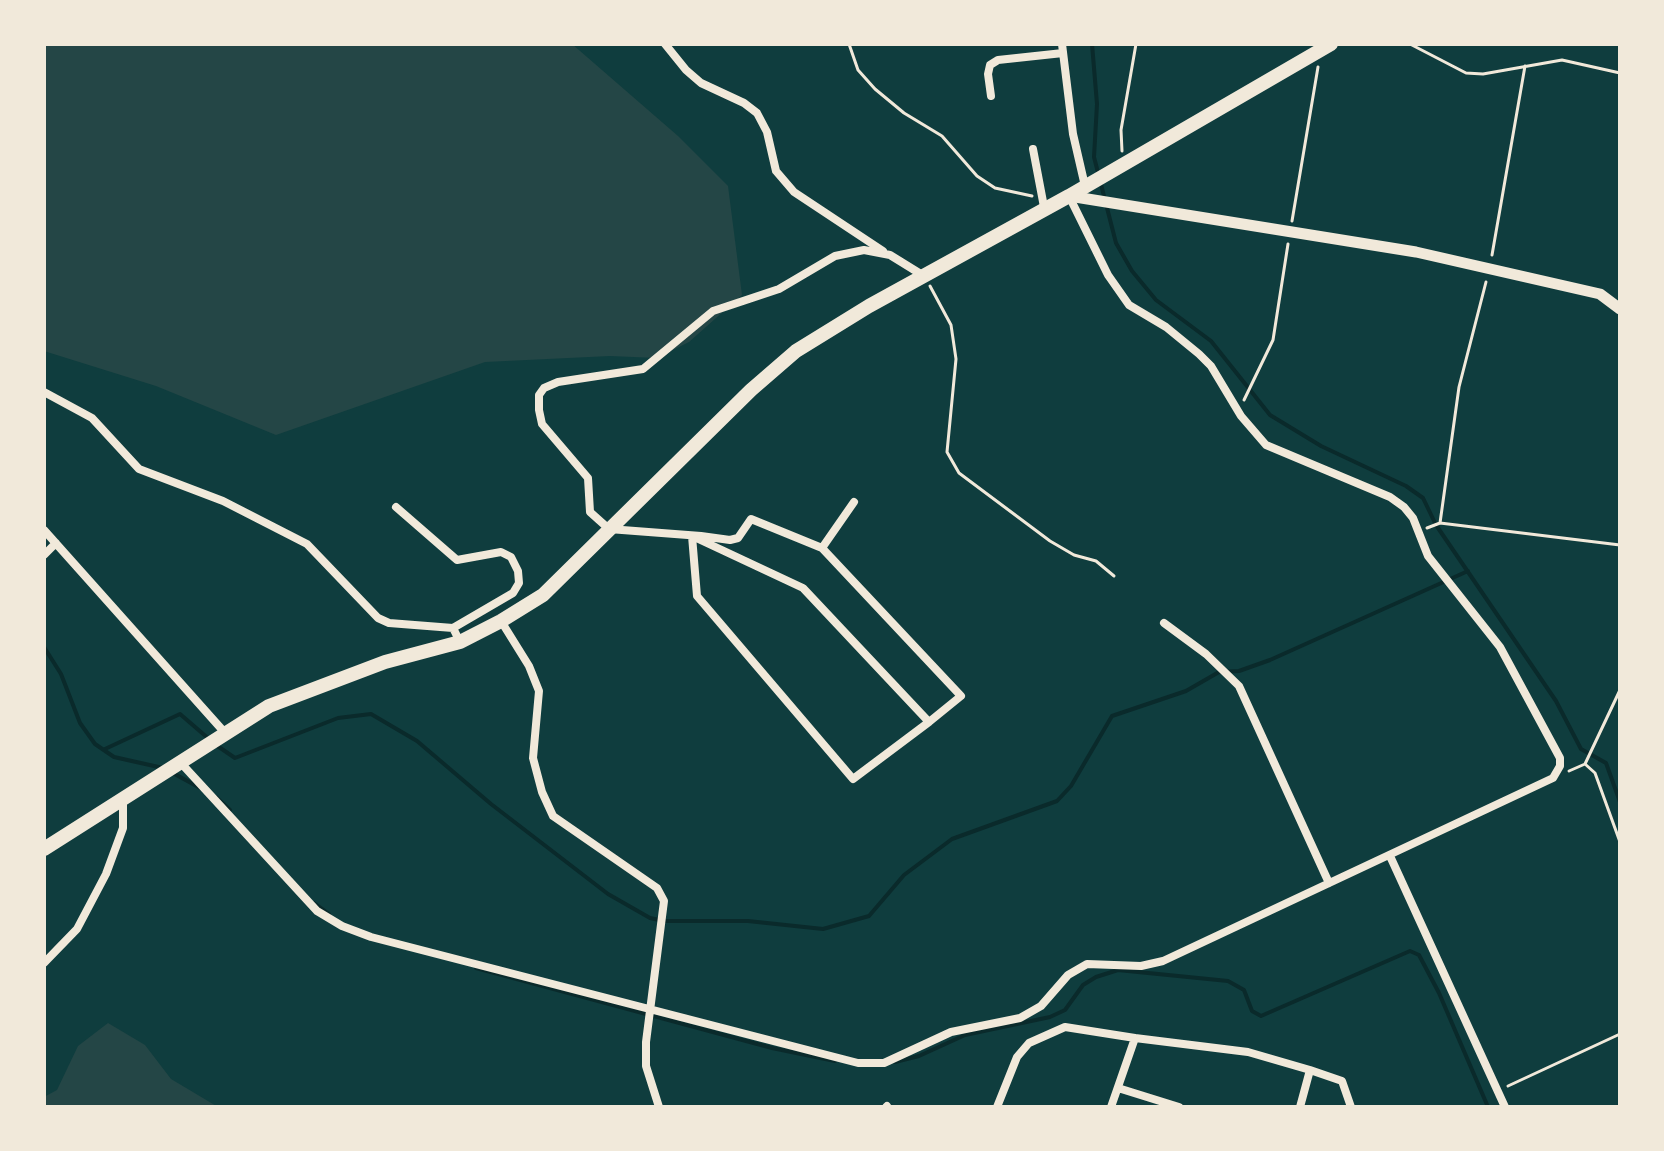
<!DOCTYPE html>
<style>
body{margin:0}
#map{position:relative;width:1664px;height:1151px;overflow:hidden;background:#0f3d3e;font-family:Spectral,serif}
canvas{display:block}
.frame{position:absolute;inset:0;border:46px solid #f1e9da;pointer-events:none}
</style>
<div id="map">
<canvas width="1664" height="1151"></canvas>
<div class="frame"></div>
</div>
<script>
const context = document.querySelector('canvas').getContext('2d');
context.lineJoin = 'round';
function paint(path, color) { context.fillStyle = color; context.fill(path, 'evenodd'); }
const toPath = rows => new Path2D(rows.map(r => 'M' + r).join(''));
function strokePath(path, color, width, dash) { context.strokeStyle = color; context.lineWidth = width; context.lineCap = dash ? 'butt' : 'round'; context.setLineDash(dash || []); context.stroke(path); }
const green = toPath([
 [44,44,572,44,678,136,728,186,742,295,689,342,657,358,610,356,485,362,276,435,156,386,44,351],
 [108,1023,145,1045,171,1079,218,1107,44,1107,44,1097,57,1090,78,1046]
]);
const stream = toPath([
 [1092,44,1097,104,1094,157,1116,243,1132,271,1156,300,1211,341,1270,415,1321,446,1406,486,1423,498,1436,525,1556,701,1581,749,1606,763,1620,802],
 [44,647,61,674,80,723,95,744,114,757,163,768],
 [216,745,235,758,338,718,371,714,417,741,491,804,608,894,650,918,664,921,748,921,823,929,869,916,904,875,952,839,1057,801,1071,786,1112,716,1186,691,1219,672,1239,671,1270,660,1468,571],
 [105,749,180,714,209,739],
 [171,772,202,789],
 [216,797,230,810],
 [314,903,329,914],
 [476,968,772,1048,835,1061],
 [895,1062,919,1056,965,1035,1050,1017,1065,1010,1083,985,1096,977,1118,970,1228,981,1244,990,1252,1011,1261,1016,1410,951,1419,955,1439,993,1488,1107]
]);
const path = toPath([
 [849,44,858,70,875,89,904,113,942,136,977,176,995,188,1032,196],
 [1410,44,1466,73,1483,74,1562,60,1620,73],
 [1122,151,1121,130,1136,44],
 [1292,221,1318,67],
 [1492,255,1525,66],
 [930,286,951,325,956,359,947,452,959,473,1050,541,1074,555,1096,561,1114,576],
 [1244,400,1273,340,1288,244],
 [1440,523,1620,545],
 [1427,528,1440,523,1459,387,1486,282],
 [1585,764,1595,773,1620,842],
 [1569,771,1585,764,1620,690],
 [1508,1086,1620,1034]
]);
const minor = toPath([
 [665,44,686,70,701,83,744,103,757,113,767,132,776,171,794,192,883,251],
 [1062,44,1073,134,1085,186],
 [991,96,988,74,990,65,998,60,1063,53],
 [1033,149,1044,207],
 [924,276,890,255,864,250,835,256,779,289,713,311,643,369,558,382,544,388,539,395,539,410,542,424,588,478,590,512,609,529,701,536,730,540,738,538,751,519,822,548,961,696,929,722,853,779,697,596,692,536,803,588,929,722],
 [44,392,92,418,139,469,223,501,307,544,378,618,389,623,453,628,460,642],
 [396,507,457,560,501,552,511,557,518,571,519,583,513,593,453,628],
 [44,530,226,734],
 [822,548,854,502],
 [44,555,56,543],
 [501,621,529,666,539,691,533,758,542,792,553,816,657,888,664,901,646,1042,646,1066,659,1107],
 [1164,623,1206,654,1239,686,1329,883],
 [180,762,317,911,342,926,371,937,858,1063,884,1063,951,1032,1020,1018,1041,1006,1068,975,1087,964,1141,966,1163,961,1553,778,1560,766,1560,758,1500,647,1428,556,1413,518,1404,507,1390,497,1266,445,1241,416,1211,366,1199,354,1166,327,1129,305,1108,275,1069,196],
 [1390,856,1505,1107],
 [44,963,77,929,106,874,123,828,123,799],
 [1310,1070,1342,1081,1351,1107],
 [1118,1088,1179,1107],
 [886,1107,887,1106],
 [997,1107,1017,1057,1029,1043,1065,1027,1135,1038],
 [1111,1107,1135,1038,1248,1052,1310,1070,1300,1107]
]);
const tertiary = toPath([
 [1069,196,1416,252,1600,294,1620,309]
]);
const primary = toPath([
 [44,849,269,706,385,662,460,642,501,621,543,595,751,390,796,351,869,306,1069,196,1331,44]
]);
paint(green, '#244646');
strokePath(stream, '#0a2a2b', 4);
strokePath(path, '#f1e9da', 3);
strokePath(minor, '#f1e9da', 8);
strokePath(tertiary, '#f1e9da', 11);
strokePath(primary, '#f1e9da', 14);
</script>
